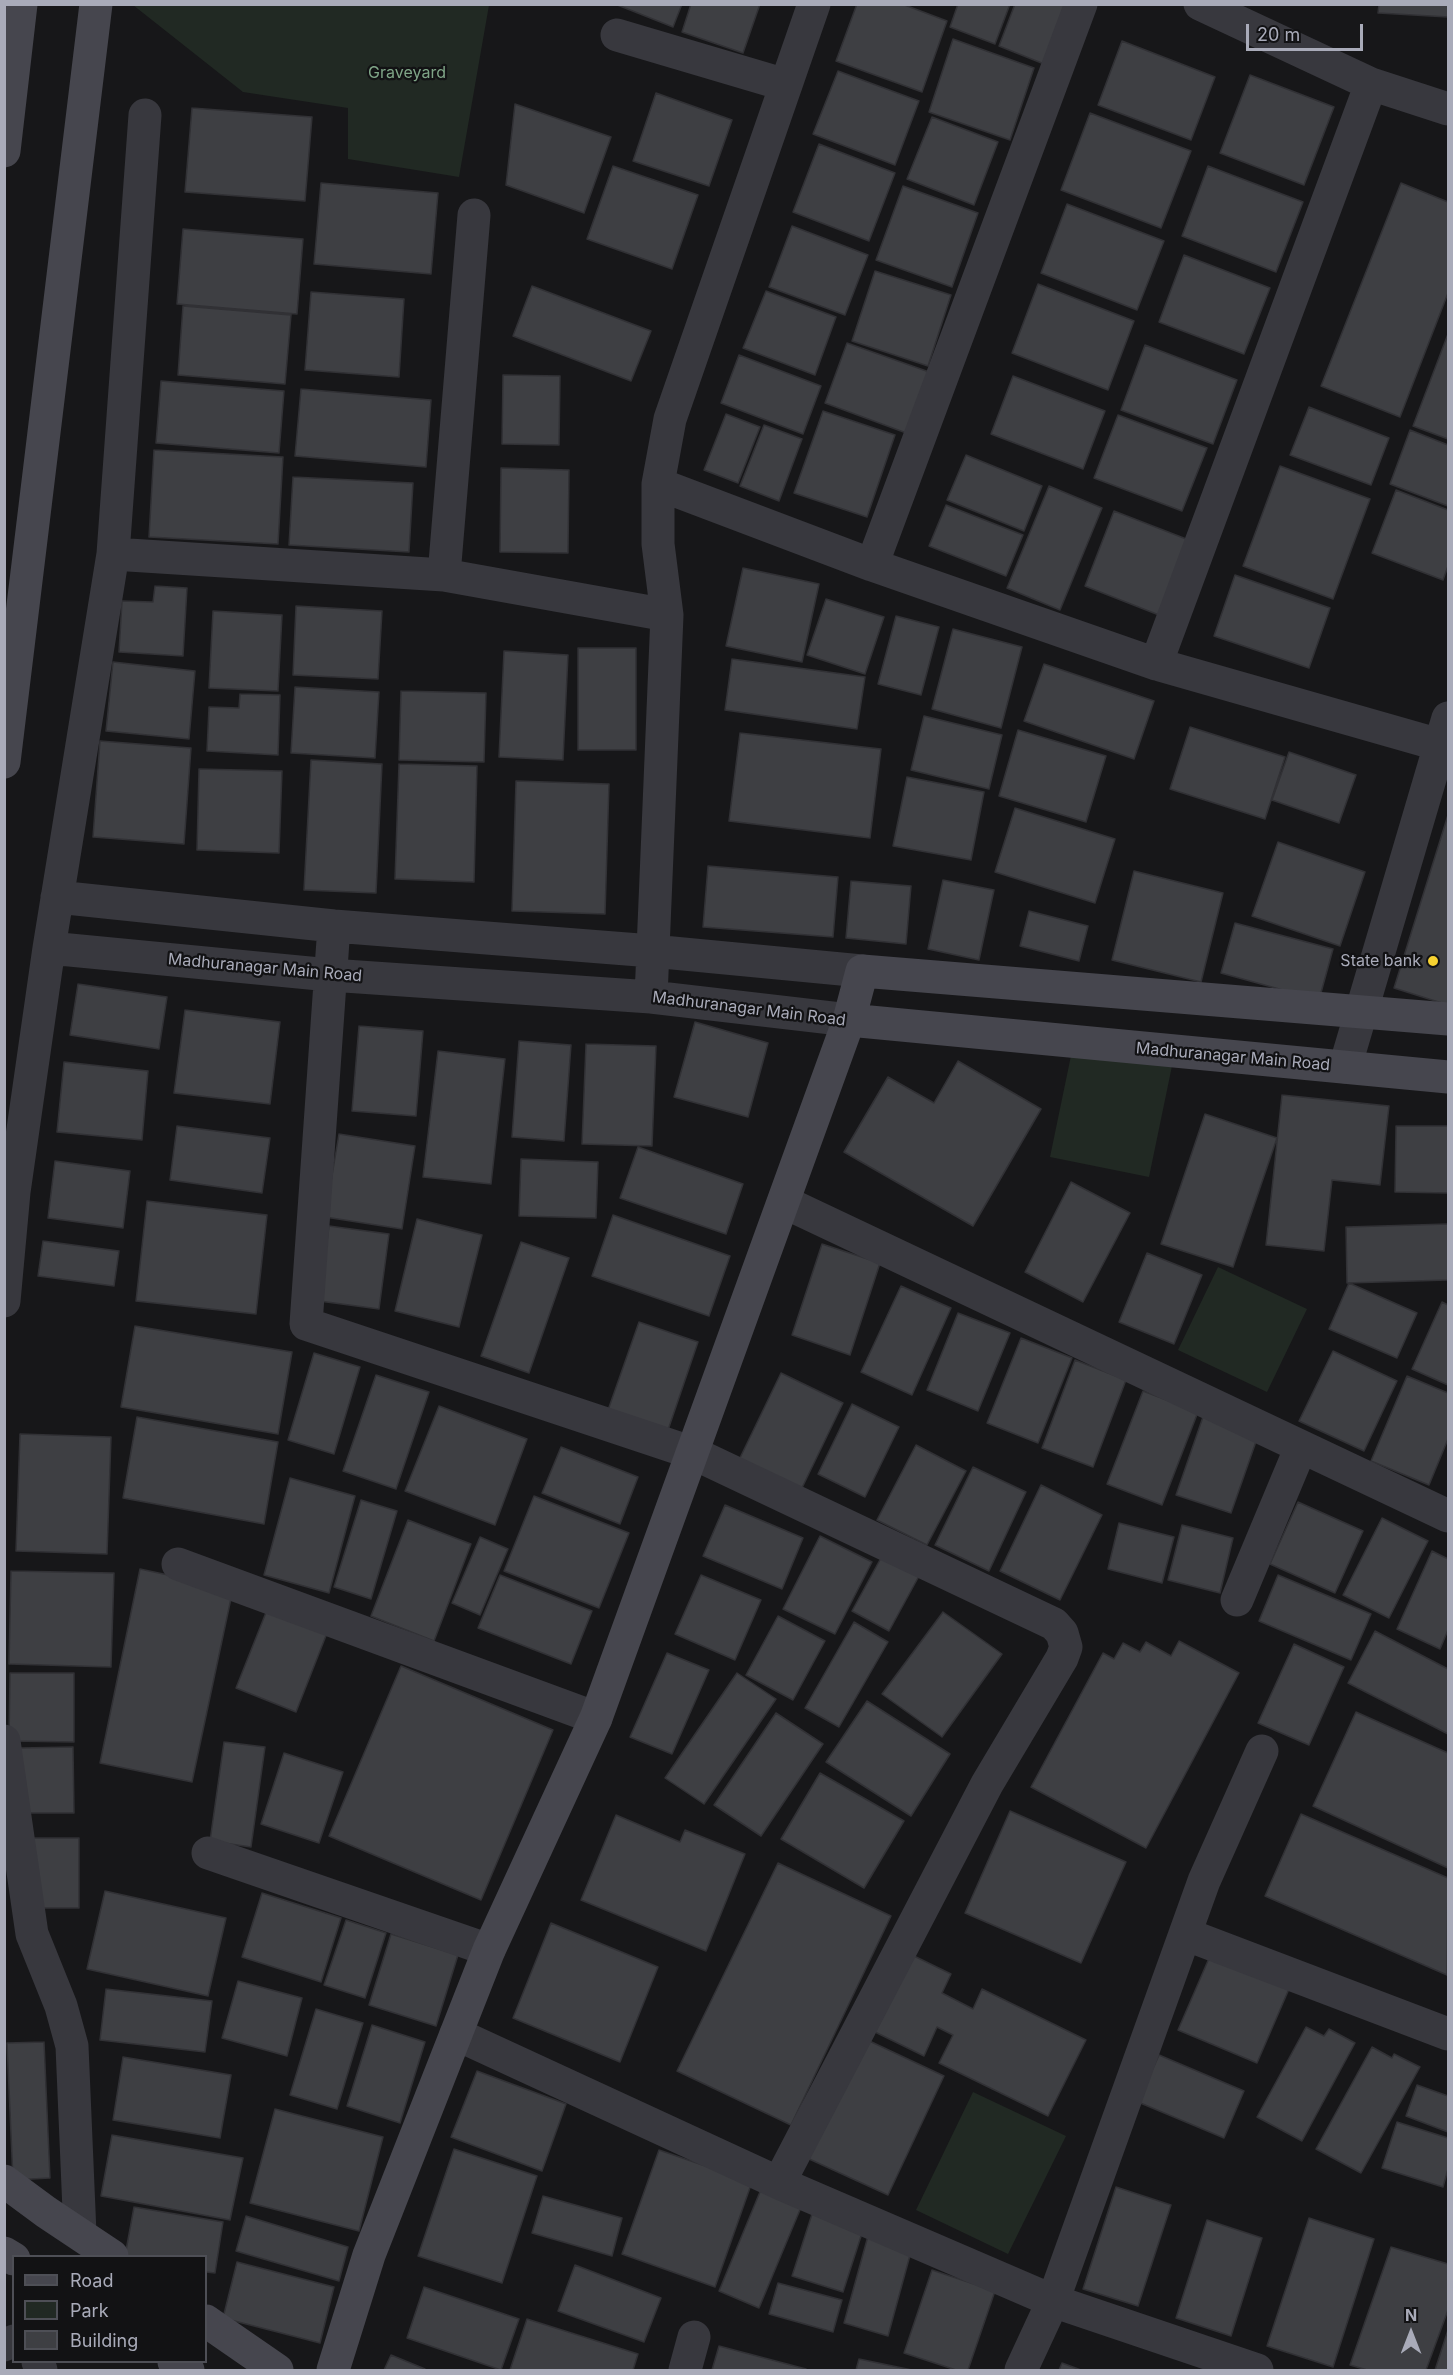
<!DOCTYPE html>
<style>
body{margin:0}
#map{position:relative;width:1453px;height:2375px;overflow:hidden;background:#171719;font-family:Inter,sans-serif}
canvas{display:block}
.frame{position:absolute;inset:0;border:6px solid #a9abb9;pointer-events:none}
.legend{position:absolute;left:12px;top:2255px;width:195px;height:108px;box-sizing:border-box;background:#121214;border:2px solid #4e4f56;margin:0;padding:8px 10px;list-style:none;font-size:18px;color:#a9abb9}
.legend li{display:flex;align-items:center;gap:12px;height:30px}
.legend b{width:30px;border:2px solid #4e4f56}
.north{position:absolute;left:1381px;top:2303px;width:60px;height:60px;-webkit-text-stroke:4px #121214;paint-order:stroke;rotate:0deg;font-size:16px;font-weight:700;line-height:24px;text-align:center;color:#a9abb9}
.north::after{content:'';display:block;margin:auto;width:21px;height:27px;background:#a9abb9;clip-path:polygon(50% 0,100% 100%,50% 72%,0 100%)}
.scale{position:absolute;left:1246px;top:24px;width:117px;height:27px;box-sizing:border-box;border:3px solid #a9abb9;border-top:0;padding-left:8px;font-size:18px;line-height:21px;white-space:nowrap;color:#a9abb9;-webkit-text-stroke:4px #121214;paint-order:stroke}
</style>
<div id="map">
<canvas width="1453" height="2375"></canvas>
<div class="frame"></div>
<ul class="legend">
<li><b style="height:8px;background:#46464e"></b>Road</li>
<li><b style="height:16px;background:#212923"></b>Park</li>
<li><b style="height:16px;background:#3e3f43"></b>Building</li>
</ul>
<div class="north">N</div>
<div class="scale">20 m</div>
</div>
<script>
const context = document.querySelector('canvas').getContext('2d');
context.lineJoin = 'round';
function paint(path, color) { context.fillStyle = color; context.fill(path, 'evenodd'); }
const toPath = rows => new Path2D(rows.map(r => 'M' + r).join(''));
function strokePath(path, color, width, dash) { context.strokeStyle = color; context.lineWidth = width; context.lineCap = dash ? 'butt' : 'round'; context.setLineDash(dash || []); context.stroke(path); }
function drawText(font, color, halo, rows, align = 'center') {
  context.font = font + ' Inter,sans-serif'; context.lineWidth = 4.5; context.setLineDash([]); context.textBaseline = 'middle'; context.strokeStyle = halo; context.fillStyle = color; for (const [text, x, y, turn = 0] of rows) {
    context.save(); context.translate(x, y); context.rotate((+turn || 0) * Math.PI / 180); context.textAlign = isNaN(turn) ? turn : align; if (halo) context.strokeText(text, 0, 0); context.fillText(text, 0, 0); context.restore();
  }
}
const green = toPath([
 [133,5,489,5,459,177,348,159,348,108,243,92],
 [1073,1046,1172,1066,1149,1177,1050,1157],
 [1218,1267,1307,1309,1267,1392,1178,1350],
 [973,2092,1066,2136,1008,2254,916,2210]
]);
const building = toPath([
 [615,4,682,4,673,27,615,4],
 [691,4,760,4,743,53,682,32,691,4],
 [857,4,902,4,947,21,922,92,836,61,857,4],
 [958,4,1010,4,995,44,950,27,958,4],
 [1015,4,1067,4,1044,64,999,46,1015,4],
 [1379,4,1448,4,1448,17,1378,13,1379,4],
 [953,39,1034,68,1010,140,929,112,953,39],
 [1122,41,1215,77,1191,140,1098,105,1122,41],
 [838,71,919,101,895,165,813,134,838,71],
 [1250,75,1334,107,1304,185,1220,153,1250,75],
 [656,93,732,120,709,186,633,161,656,93],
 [515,104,611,137,584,213,506,185,515,104],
 [192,108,312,117,305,201,185,192,192,108],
 [1090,113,1191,151,1161,228,1061,190,1090,113],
 [932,117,998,142,974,205,907,179,932,117],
 [819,144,895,173,869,241,793,212,819,144],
 [613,166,698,195,672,269,587,239,613,166],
 [1208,166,1303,202,1276,272,1182,236,1208,166],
 [321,183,438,193,431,274,314,264,321,183],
 [1401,183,1448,202,1448,293,1400,417,1321,386,1401,183],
 [903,186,978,213,952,287,876,260,903,186],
 [1067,204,1164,241,1137,310,1041,273,1067,204],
 [792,226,868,255,845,315,769,287,792,226],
 [183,229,303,239,297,314,177,304,183,229],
 [1184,255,1270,288,1244,354,1159,322,1184,255],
 [875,271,951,295,928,366,852,341,875,271],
 [1038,284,1134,321,1108,390,1012,353,1038,284],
 [532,286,651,331,631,381,513,336,532,286],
 [766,291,836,317,815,375,743,348,766,291],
 [311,292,404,299,399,377,305,370,311,292],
 [183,306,291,315,285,384,178,375,183,306],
 [1448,334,1448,439,1413,426,1448,334],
 [847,343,932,373,909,434,825,403,847,343],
 [1145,345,1237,380,1213,444,1121,410,1145,345],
 [739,355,821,386,803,434,721,403,739,355],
 [503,375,560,376,559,445,502,444,503,375],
 [1013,376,1105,411,1083,469,991,434,1013,376],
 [161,381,284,391,279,453,156,443,161,381],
 [301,389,431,400,426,467,295,456,301,389],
 [1309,407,1389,438,1371,485,1290,455,1309,407],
 [823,411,895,435,867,517,794,493,823,411],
 [726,414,760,427,738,483,704,470,726,414],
 [1118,415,1207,448,1182,511,1094,478,1118,415],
 [764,425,802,439,779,501,740,486,764,425],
 [1410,430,1448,445,1448,506,1390,484,1410,430],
 [154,450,283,457,278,544,149,537,154,450],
 [966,455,1042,486,1024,531,947,500,966,455],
 [1280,466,1370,499,1333,599,1243,566,1280,466],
 [501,468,569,470,568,553,500,552,501,468],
 [293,477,413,483,409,552,289,545,293,477],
 [1049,486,1102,508,1060,610,1007,588,1049,486],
 [1396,490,1448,510,1448,566,1443,580,1372,553,1396,490],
 [946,505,1023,535,1006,576,929,546,946,505],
 [1114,511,1194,542,1164,617,1085,586,1114,511],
 [743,568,819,584,802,662,726,646,743,568],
 [1235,575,1330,608,1309,668,1214,636,1235,575],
 [155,586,187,588,183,656,119,652,122,601,153,602,155,586],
 [826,599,884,617,865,674,807,655,826,599],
 [296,606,382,611,378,679,293,675,296,606],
 [213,611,282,615,278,691,209,688,213,611],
 [896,616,939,627,921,695,878,684,896,616],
 [953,629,1022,647,1001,728,932,709,953,629],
 [578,648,636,648,636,750,578,750,578,648],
 [504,651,568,655,563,760,499,757,504,651],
 [732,659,865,677,857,729,725,710,732,659],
 [113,662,195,671,189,739,106,731,113,662],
 [1044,664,1154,701,1134,759,1024,721,1044,664],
 [295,687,379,692,375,758,291,753,295,687],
 [401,691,486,693,484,762,399,760,401,691],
 [240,694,280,695,278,755,207,751,209,707,239,708,240,694],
 [924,716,1002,735,989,789,911,770,924,716],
 [1190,727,1285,757,1265,819,1170,789,1190,727],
 [1018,730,1106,756,1086,822,999,796,1018,730],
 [740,733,881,749,870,838,729,821,740,733],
 [100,741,191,748,184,844,93,837,100,741],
 [1289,752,1356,775,1339,823,1272,800,1289,752],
 [311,760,382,764,376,893,304,890,311,760],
 [399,764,477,766,474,882,395,879,399,764],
 [199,769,282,771,279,853,197,850,199,769],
 [907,777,984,792,971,860,893,846,907,777],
 [516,781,609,784,605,914,512,911,516,781],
 [1015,808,1115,839,1095,903,995,872,1015,808],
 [1448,815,1448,1005,1394,988,1448,815],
 [1278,842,1365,872,1340,946,1252,916,1278,842],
 [708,866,838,877,833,937,703,927,708,866],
 [1134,871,1223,893,1201,982,1112,960,1134,871],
 [943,880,994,890,979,960,928,949,943,880],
 [851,881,911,886,906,944,846,938,851,881],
 [1029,911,1088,926,1079,961,1020,946,1029,911],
 [1235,923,1333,949,1319,1000,1221,973,1235,923],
 [78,984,167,997,159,1049,70,1035,78,984],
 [185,1010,280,1022,270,1104,174,1093,185,1010],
 [695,1022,768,1043,748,1117,674,1097,695,1022],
 [359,1026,423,1031,416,1116,352,1111,359,1026],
 [519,1041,571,1045,564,1141,512,1137,519,1041],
 [586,1044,656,1046,652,1146,582,1144,586,1044],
 [438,1051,505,1059,491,1184,423,1177,438,1051],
 [958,1061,1041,1109,973,1226,844,1152,888,1077,934,1103,958,1061],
 [64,1062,148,1071,142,1140,57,1132,64,1062],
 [1282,1095,1389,1106,1380,1185,1332,1180,1324,1251,1266,1245,1282,1095],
 [1205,1114,1277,1138,1233,1267,1161,1244,1205,1114],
 [177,1126,270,1138,262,1193,170,1180,177,1126],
 [1396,1126,1448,1126,1448,1193,1395,1192,1396,1126],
 [339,1134,415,1146,402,1229,325,1217,339,1134],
 [638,1147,743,1184,726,1234,620,1198,638,1147],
 [521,1159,598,1162,596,1218,519,1216,521,1159],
 [55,1161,130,1171,123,1228,48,1218,55,1161],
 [1071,1182,1130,1213,1083,1302,1025,1272,1071,1182],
 [147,1201,267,1215,256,1314,136,1301,147,1201],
 [613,1215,730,1256,709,1316,592,1276,613,1215],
 [417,1219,482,1235,459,1327,395,1311,417,1219],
 [1448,1224,1448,1280,1347,1283,1346,1227,1448,1224],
 [329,1226,389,1234,379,1309,319,1301,329,1226],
 [43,1241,119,1251,114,1286,38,1276,43,1241],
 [521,1242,569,1258,529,1373,481,1356,521,1242],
 [822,1244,880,1263,850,1355,792,1335,822,1244],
 [1147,1253,1202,1275,1174,1344,1119,1322,1147,1253],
 [1349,1283,1417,1313,1397,1358,1329,1329,1349,1283],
 [901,1286,951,1308,912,1395,861,1372,901,1286],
 [1442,1302,1448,1305,1448,1385,1412,1369,1442,1302],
 [958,1313,1010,1333,978,1411,927,1390,958,1313],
 [639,1322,698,1342,667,1433,607,1413,639,1322],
 [135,1326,292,1352,278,1434,121,1407,135,1326],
 [1021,1338,1072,1358,1038,1443,987,1423,1021,1338],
 [1333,1351,1397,1381,1364,1451,1299,1421,1333,1351],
 [314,1353,360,1367,334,1454,288,1440,314,1353],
 [1075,1360,1126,1380,1093,1467,1042,1448,1075,1360],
 [781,1373,843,1403,800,1492,738,1462,781,1373],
 [376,1375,429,1392,396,1489,343,1471,376,1375],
 [1407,1376,1448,1393,1448,1439,1429,1485,1371,1461,1407,1376],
 [1143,1391,1198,1412,1162,1505,1107,1484,1143,1391],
 [852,1404,899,1427,865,1497,818,1474,852,1404],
 [439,1406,527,1439,495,1525,405,1491,439,1406],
 [1204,1414,1259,1433,1231,1513,1176,1495,1204,1414],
 [137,1417,278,1442,264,1524,123,1498,137,1417],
 [20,1434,111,1437,107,1554,16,1551,20,1434],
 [916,1445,966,1471,927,1545,877,1520,916,1445],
 [561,1447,638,1477,620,1524,542,1493,561,1447],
 [973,1467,1026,1492,989,1571,935,1545,973,1467],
 [290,1478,355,1496,329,1593,264,1575,290,1478],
 [1041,1485,1102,1515,1060,1600,1000,1571,1041,1485],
 [534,1496,629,1533,599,1608,504,1571,534,1496],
 [361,1500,397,1511,371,1599,334,1587,361,1500],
 [1298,1502,1363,1531,1335,1593,1270,1564,1298,1502],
 [725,1505,803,1538,782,1589,703,1556,725,1505],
 [1382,1518,1428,1541,1389,1618,1343,1595,1382,1518],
 [408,1520,471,1544,434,1641,371,1616,408,1520],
 [1119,1523,1174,1537,1162,1583,1108,1569,1119,1523],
 [1182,1525,1233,1538,1220,1593,1168,1580,1182,1525],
 [820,1536,872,1562,835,1634,783,1609,820,1536],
 [480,1537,508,1549,480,1615,452,1603,480,1537],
 [1432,1551,1448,1559,1448,1630,1440,1649,1397,1629,1432,1551],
 [882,1556,919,1576,889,1631,852,1611,882,1556],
 [140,1569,233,1589,192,1782,100,1763,140,1569],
 [11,1571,114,1573,111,1667,9,1664,11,1571],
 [500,1575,592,1611,571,1664,478,1628,500,1575],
 [701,1575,761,1600,735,1660,675,1634,701,1575],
 [1278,1575,1371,1614,1351,1660,1259,1621,1278,1575],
 [269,1605,329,1628,296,1712,236,1688,269,1605],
 [943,1612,1002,1654,942,1737,882,1694,943,1612],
 [778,1616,825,1641,793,1700,746,1675,778,1616],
 [854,1622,888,1642,839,1727,805,1708,854,1622],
 [1375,1631,1448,1669,1448,1734,1348,1683,1375,1631],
 [1179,1641,1239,1673,1146,1848,1031,1787,1103,1653,1114,1659,1123,1643,1140,1652,1146,1642,1171,1656,1179,1641],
 [1294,1644,1344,1667,1309,1745,1258,1723,1294,1644],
 [667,1653,709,1670,672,1754,630,1737,667,1653],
 [401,1666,553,1730,481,1900,329,1836,401,1666],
 [10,1673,74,1673,74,1742,9,1741,10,1673],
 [737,1673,776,1699,704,1804,665,1778,737,1673],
 [867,1701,950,1754,911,1816,826,1762,867,1701],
 [1356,1712,1448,1753,1448,1868,1313,1806,1356,1712],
 [776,1713,823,1744,761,1836,714,1805,776,1713],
 [224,1742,265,1747,251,1847,210,1841,224,1742],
 [73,1747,74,1813,21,1813,20,1748,73,1747],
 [284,1753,343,1772,319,1843,261,1824,284,1753],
 [820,1773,904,1821,864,1888,781,1839,820,1773],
 [1010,1811,1126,1862,1081,1963,965,1913,1010,1811],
 [1301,1814,1448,1878,1447,1975,1265,1896,1301,1814],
 [616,1815,680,1842,685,1830,745,1854,706,1951,581,1900,616,1815],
 [29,1838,79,1838,79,1908,29,1908,29,1838],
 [778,1863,891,1916,791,2125,677,2071,778,1863],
 [105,1891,226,1918,208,1996,87,1969,105,1891],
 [262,1893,341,1918,321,1982,242,1957,262,1893],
 [346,1920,386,1933,365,1998,324,1985,346,1920],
 [551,1923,658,1967,620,2062,513,2018,551,1923],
 [391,1934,458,1955,436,2026,369,2005,391,1934],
 [914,1956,951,1974,942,1993,973,2009,982,1989,1086,2040,1048,2116,939,2063,953,2035,937,2027,924,2056,875,2032,914,1956],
 [1210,1956,1289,1989,1257,2063,1178,2030,1210,1956],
 [238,1981,302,1998,287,2056,222,2038,238,1981],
 [106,1989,212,2001,205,2052,100,2040,106,1989],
 [316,2009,363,2023,337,2109,290,2095,316,2009],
 [372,2025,425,2042,400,2123,347,2106,372,2025],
 [1306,2027,1324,2036,1329,2029,1355,2043,1302,2141,1257,2117,1306,2027],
 [863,2038,944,2076,888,2195,807,2158,863,2038],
 [44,2042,50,2178,13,2180,7,2043,44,2042],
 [1372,2047,1392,2058,1394,2054,1420,2067,1361,2173,1316,2149,1372,2047],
 [1159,2055,1244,2091,1224,2138,1138,2102,1159,2055],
 [123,2057,231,2075,220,2138,113,2120,123,2057],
 [477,2071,566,2104,542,2171,451,2137,477,2071],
 [1417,2085,1448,2096,1448,2132,1406,2116,1417,2085],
 [275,2109,383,2137,359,2231,250,2203,275,2109],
 [1397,2122,1448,2138,1448,2169,1443,2187,1382,2168,1397,2122],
 [112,2135,243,2158,230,2220,101,2196,112,2135],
 [454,2149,537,2176,502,2283,418,2256,454,2149],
 [659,2150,752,2182,715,2287,622,2254,659,2150],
 [762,2187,802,2205,759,2308,719,2291,762,2187],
 [1116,2187,1171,2205,1138,2306,1083,2289,1116,2187],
 [543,2196,622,2218,612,2256,532,2233,543,2196],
 [134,2207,223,2222,215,2273,206,2272,206,2256,125,2256,134,2207],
 [813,2211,864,2227,843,2292,792,2276,813,2211],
 [246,2216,348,2247,339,2281,236,2251,246,2216],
 [1309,2218,1374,2239,1333,2367,1267,2346,1309,2218],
 [1207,2220,1262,2238,1231,2336,1176,2318,1207,2220],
 [868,2236,912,2248,888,2336,844,2323,868,2236],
 [1391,2247,1448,2264,1448,2310,1426,2370,1367,2370,1350,2365,1391,2247],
 [237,2262,334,2287,320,2343,223,2318,237,2262],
 [575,2265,661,2298,644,2342,558,2311,575,2265],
 [932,2270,995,2291,968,2370,956,2370,904,2353,932,2270],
 [778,2283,842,2300,833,2332,769,2314,778,2283],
 [424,2287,519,2319,501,2370,407,2338,424,2287],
 [527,2319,638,2354,633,2370,510,2370,527,2319],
 [1448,2330,1448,2370,1435,2370,1448,2330],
 [719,2346,806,2369,806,2370,712,2370,719,2346],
 [391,2355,425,2369,424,2370,384,2370,391,2355],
 [859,2359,912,2370,856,2370,859,2359],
 [1062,2363,1081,2370,1059,2370,1062,2363]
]);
const street = toPath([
 [1200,4,1371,84,1448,109],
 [617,35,786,85],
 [658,484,872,565,1156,664,1440,745],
 [113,554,444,575,667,615],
 [872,565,1081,4],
 [444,575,474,215],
 [1156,664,1371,84],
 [57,897,334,926,652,951,862,971],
 [334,926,306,1324,693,1453,1054,1624,1062,1633,1066,1647,1062,1658,987,1784,779,2183],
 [49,948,330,975,651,997,849,1020],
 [651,997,667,615,658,544,658,484,670,419,814,4],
 [1345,1067,1448,718],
 [784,1202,1448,1516],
 [4,1301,14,1192,49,948,113,554,145,115],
 [178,1564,596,1718],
 [1237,1600,1301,1447],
 [4,1741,32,1934,61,2006,72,2046,80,2234],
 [208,1853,489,1950],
 [1185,1934,1448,2034],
 [456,2034,779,2183,1053,2301,1257,2370],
 [4,2345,14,2341],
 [38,2362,41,2370],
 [685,2370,694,2337],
 [1021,2370,1053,2301,1204,1881,1262,1751]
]);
const secondary = toPath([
 [4,151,21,4],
 [4,762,96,4],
 [849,1020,1448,1077],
 [4,2181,46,2212,112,2256],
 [4,2253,14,2259],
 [206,2321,277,2370],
 [174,2362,188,2370],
 [333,2370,369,2255,489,1950,596,1718,849,1020,862,971,1448,1019]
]);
const markers = [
 [1433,961,6,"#f6d231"]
];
const parkNames = [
 ["Graveyard",407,73]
];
const poiNames = [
 ["State bank",1421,961]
];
const streetNames = [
 ["Madhuranagar Main Road",265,968,5],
 ["Madhuranagar Main Road",749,1009,7],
 ["Madhuranagar Main Road",1233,1057,5]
];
paint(green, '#212923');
paint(building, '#3e3f43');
strokePath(building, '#313135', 1.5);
strokePath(street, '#38383e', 33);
strokePath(secondary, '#46464e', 33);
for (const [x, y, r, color] of markers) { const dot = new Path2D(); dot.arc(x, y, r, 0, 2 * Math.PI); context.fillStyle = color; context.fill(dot); strokePath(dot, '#121214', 2); }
drawText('16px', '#7fa587', '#121214', parkNames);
drawText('16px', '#a9abb9', '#121214', poiNames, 'right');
drawText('16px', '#a9abb9', '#121214', streetNames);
</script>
